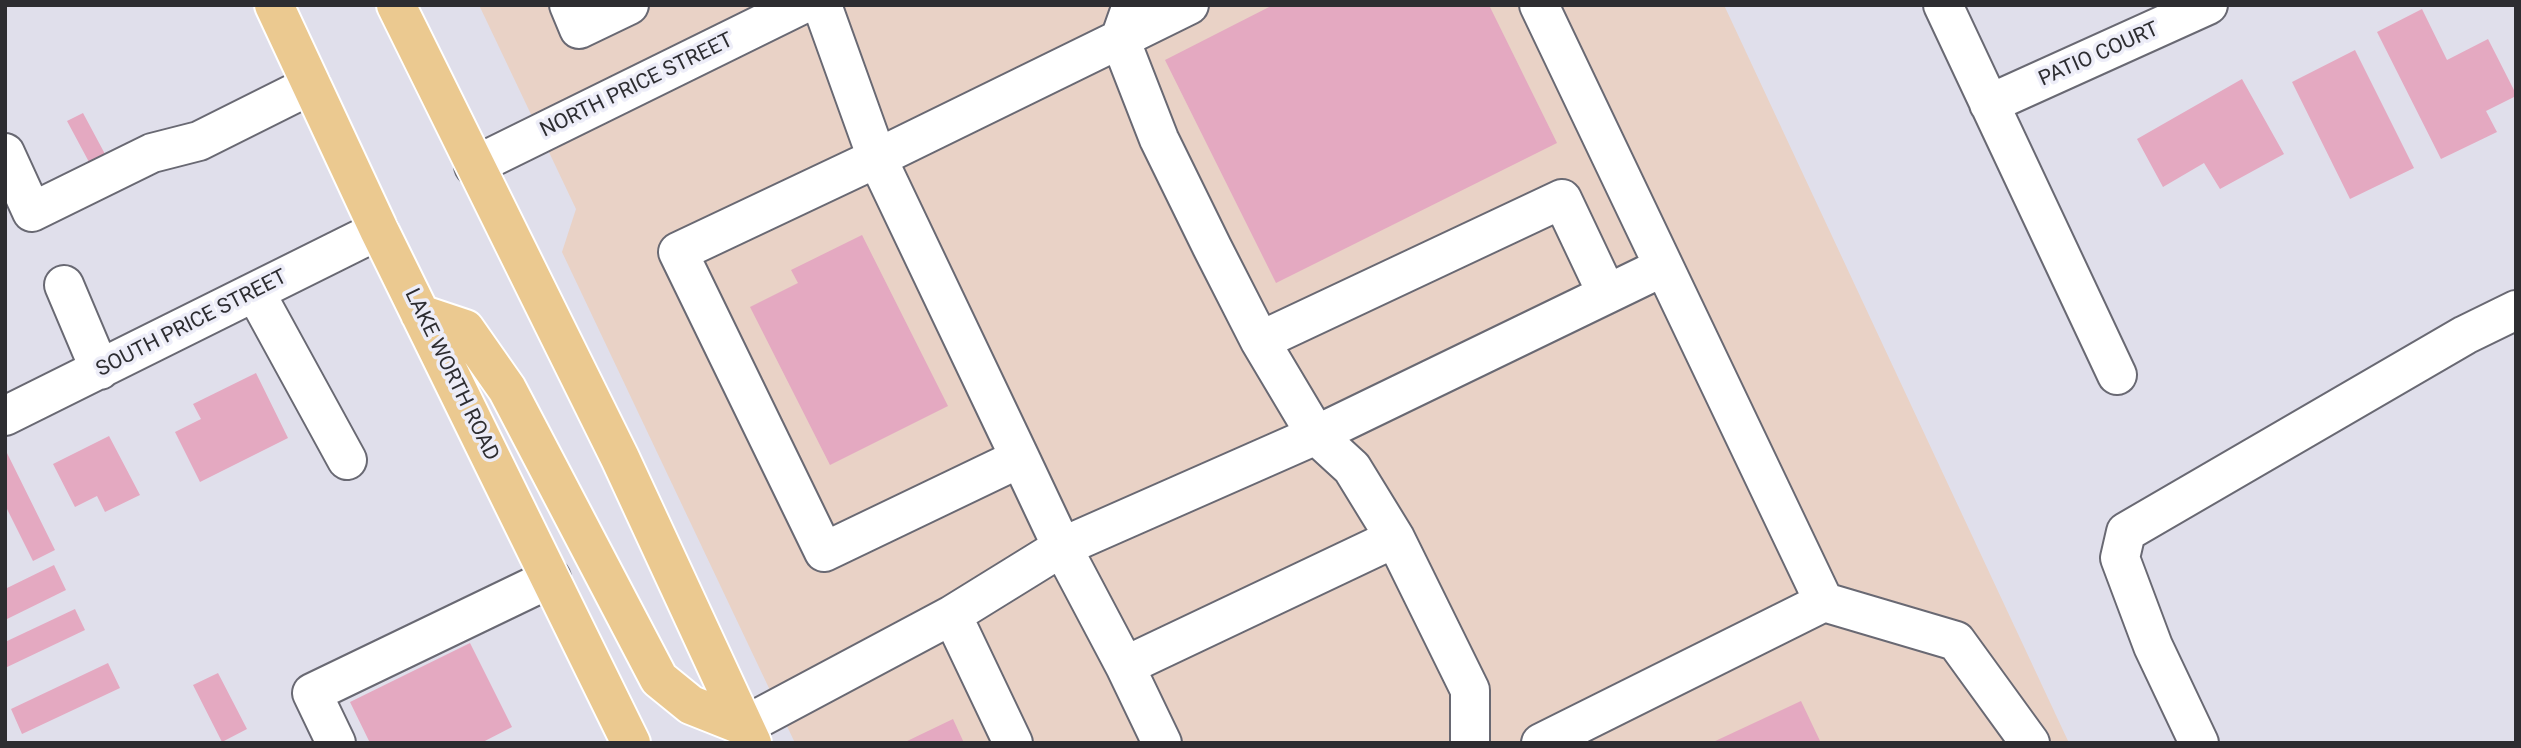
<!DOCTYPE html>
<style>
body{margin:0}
#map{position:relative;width:2521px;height:748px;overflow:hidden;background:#e0dfeb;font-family:Roboto,sans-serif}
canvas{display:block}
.frame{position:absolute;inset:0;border:7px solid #2d2d31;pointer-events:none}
</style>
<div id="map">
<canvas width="2521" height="748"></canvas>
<div class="frame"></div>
</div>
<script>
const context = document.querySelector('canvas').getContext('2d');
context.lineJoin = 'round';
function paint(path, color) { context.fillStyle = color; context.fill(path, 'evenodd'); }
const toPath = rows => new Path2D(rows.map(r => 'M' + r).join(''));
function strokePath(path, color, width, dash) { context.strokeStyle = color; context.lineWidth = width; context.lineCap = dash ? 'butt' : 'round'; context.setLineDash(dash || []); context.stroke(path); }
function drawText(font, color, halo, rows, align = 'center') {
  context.font = font + ' Roboto,sans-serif'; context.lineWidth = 7; context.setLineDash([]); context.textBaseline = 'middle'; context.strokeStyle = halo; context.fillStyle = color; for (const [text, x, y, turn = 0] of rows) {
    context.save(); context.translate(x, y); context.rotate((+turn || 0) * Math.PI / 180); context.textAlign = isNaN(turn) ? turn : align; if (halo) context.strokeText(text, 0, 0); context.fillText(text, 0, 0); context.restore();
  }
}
const commercial = toPath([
 [479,5,1724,5,2069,743,795,743,562,252,576,209]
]);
const building = toPath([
 [1273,5,1489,5,1557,143,1276,283,1165,60],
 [2422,9,2447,60,2488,39,2516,94,2516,96,2486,111,2497,132,2441,159,2377,32],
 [2355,50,2414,168,2350,199,2292,82],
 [2242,79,2284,154,2220,189,2204,163,2163,187,2137,139],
 [83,113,105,154,89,162,67,121],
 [862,235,948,406,830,465,750,307,798,283,791,270],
 [256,373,288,438,200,482,175,432,201,419,193,404],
 [109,436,140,495,105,512,97,496,75,507,53,464],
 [5,453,7,453,55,550,33,561,5,505],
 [54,565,66,590,5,620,5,589],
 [75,609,85,630,5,668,5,642],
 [470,643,512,727,481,743,370,743,350,702],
 [108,663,120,688,22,734,11,709],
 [218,673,247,729,222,742,193,685],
 [1801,701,1821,743,1711,743],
 [953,719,964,743,903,743]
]);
const minor = toPath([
 [569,5,579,29,629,5],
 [822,5,877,158,1120,39,1159,139,1212,247,1260,341,1316,435,1663,267],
 [1132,5,1120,39,1189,5],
 [1539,5,1824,602,1541,743],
 [1943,5,2117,375],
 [1989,104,2208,5],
 [5,153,32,212,152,153,199,141,311,85],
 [474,166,801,5],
 [64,285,100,370],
 [255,292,347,460],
 [1260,341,1562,199,1607,294],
 [5,416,379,230],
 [1824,602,1956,641,2030,743],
 [1125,666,1062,547,1316,435,1352,468,1395,538,1470,690,1470,743],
 [744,726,952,615],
 [336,743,312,693,551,578],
 [1013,743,952,615,1062,547,1020,458,877,158,678,252,824,552,1020,458],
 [1162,743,1125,666,1395,538],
 [2199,743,2153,646,2120,558,2126,532,2465,335,2516,310]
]);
const major = toPath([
 [274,5,379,230,631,743],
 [396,5,620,458,752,743],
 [420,314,465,329,507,389,659,679,691,705,744,726]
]);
const streetNames = [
 ["PATIO COURT",2099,55,-24],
 ["NORTH PRICE STREET",637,86,-26],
 ["SOUTH PRICE STREET",192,324,-27],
 ["LAKE WORTH ROAD",451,375,64]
];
paint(commercial, '#e9d2c6');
paint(building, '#e4a9c1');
strokePath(minor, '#696973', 42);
strokePath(major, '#fff', 42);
strokePath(minor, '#fff', 38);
strokePath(major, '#ebc990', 38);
drawText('21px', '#2d2d31', '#ededf8', streetNames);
</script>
